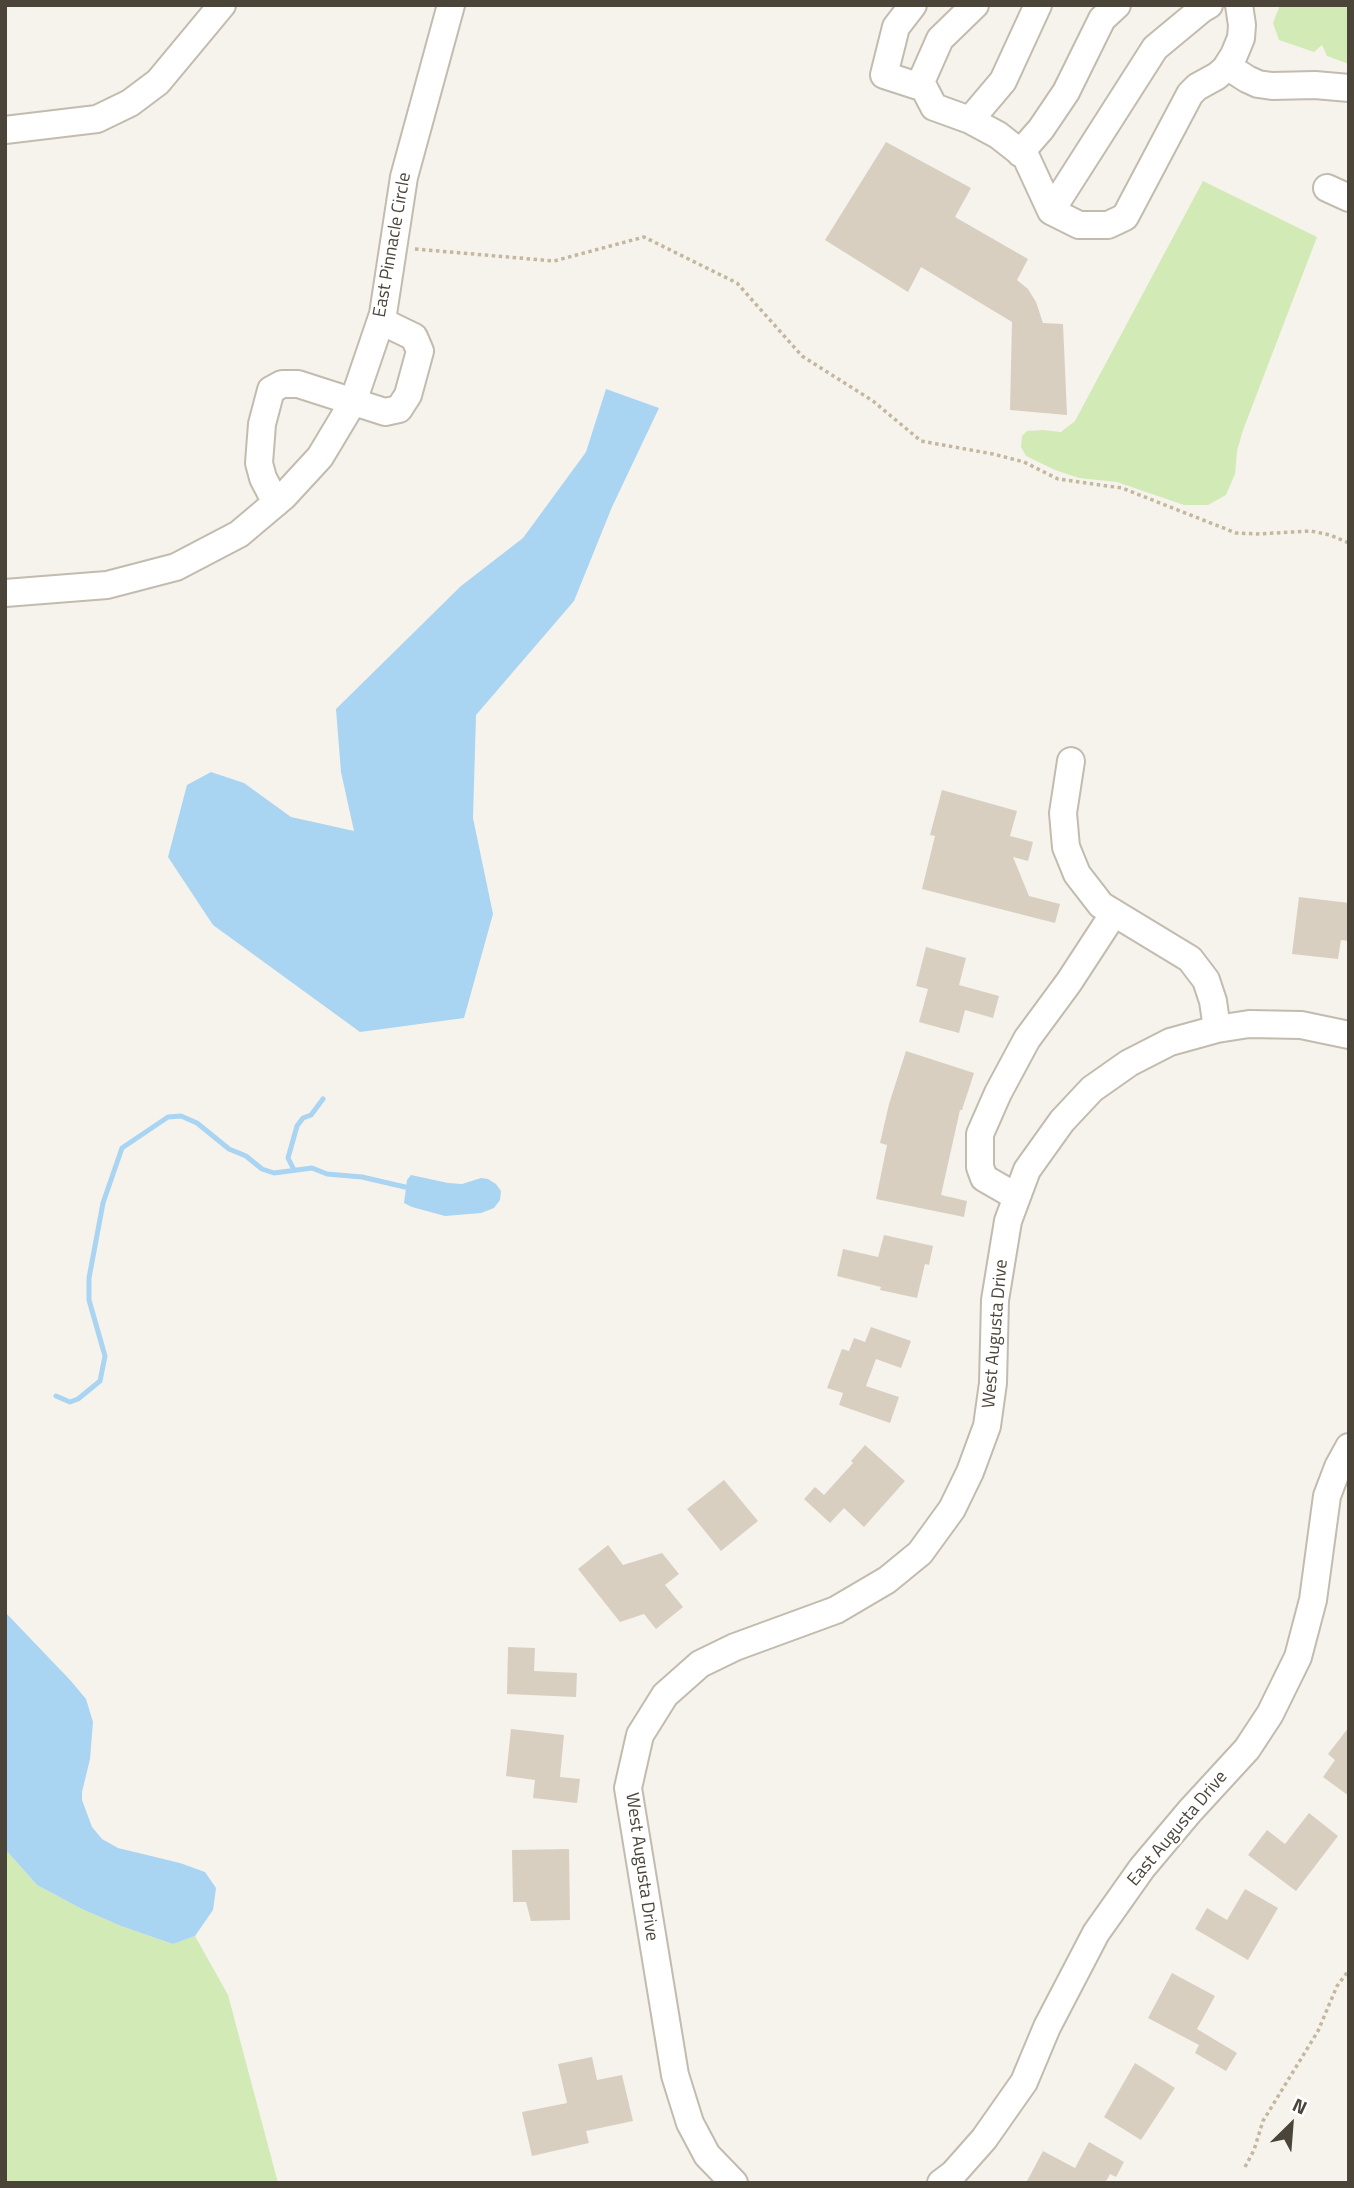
<!DOCTYPE html>
<style>
body{margin:0}
#map{position:relative;width:1354px;height:2188px;overflow:hidden;background:#f6f3ec;font-family:"Titillium Web",sans-serif}
canvas{display:block}
.frame{position:absolute;inset:0;border:7px solid #4b4439;pointer-events:none}
.north{position:absolute;left:1256px;top:2090px;width:70px;height:70px;-webkit-text-stroke:5px #fff;paint-order:stroke;rotate:25deg;font-size:19px;font-weight:700;line-height:28px;text-align:center;color:#4b4439}
.north::after{content:'';display:block;margin:auto;width:24px;height:32px;background:#4b4439;clip-path:polygon(50% 0,100% 100%,50% 72%,0 100%)}
</style>
<div id="map">
<canvas width="1354" height="2188"></canvas>
<div class="frame"></div>
<div class="north">N</div>
</div>
<script>
const context = document.querySelector('canvas').getContext('2d');
context.lineJoin = 'round';
function paint(path, color) { context.fillStyle = color; context.fill(path, 'evenodd'); }
const toPath = rows => new Path2D(rows.map(r => 'M' + r).join(''));
function strokePath(path, color, width, dash) { context.strokeStyle = color; context.lineWidth = width; context.lineCap = dash ? 'butt' : 'round'; context.setLineDash(dash || []); context.stroke(path); }
function drawText(font, color, halo, rows, align = 'center') {
  context.font = font + ' "Titillium Web",sans-serif'; context.lineWidth = 5; context.setLineDash([]); context.textBaseline = 'middle'; context.strokeStyle = halo; context.fillStyle = color; for (const [text, x, y, turn = 0] of rows) {
    context.save(); context.translate(x, y); context.rotate((+turn || 0) * Math.PI / 180); context.textAlign = isNaN(turn) ? turn : align; if (halo) context.strokeText(text, 0, 0); context.fillText(text, 0, 0); context.restore();
  }
}
const green = toPath([
 [1280,5,1349,5,1349,64,1327,56,1322,45,1314,52,1279,40,1273,23],
 [1203,181,1317,237,1243,430,1237,451,1235,474,1226,495,1208,505,1184,505,1117,482,1079,478,1055,470,1026,456,1021,447,1022,436,1027,431,1043,430,1061,432,1075,421],
 [5,1849,37,1885,82,1909,121,1926,173,1944,195,1936,228,1995,278,2183,5,2183]
]);
const water = toPath([
 [606,389,659,408,612,507,574,601,476,715,473,818,493,914,464,1018,360,1032,213,925,168,857,187,785,211,772,244,783,291,817,354,831,341,772,336,709,461,586,523,538,586,452],
 [411,1175,448,1183,462,1184,481,1178,488,1179,496,1184,501,1191,500,1200,494,1208,481,1213,445,1216,412,1207,404,1203,407,1180],
 [5,1612,71,1681,86,1699,93,1722,90,1759,82,1792,82,1800,92,1827,102,1839,118,1848,180,1863,205,1872,216,1888,213,1910,195,1936,173,1944,121,1926,82,1909,37,1885,5,1849]
]);
const stream = toPath([
 [294,1170,288,1158,297,1126,303,1118,311,1115,323,1099],
 [56,1396,70,1402,78,1399,100,1381,105,1356,89,1300,89,1278,103,1203,122,1148,168,1117,181,1116,197,1123,229,1149,246,1156,262,1169,274,1173,312,1168,327,1174,362,1177,405,1187]
]);
const building = toPath([
 [886,142,971,188,955,217,1028,259,1017,280,1028,289,1036,302,1043,323,1063,324,1067,415,1010,410,1012,322,921,267,908,292,825,240],
 [942,790,1017,811,1010,836,1033,842,1028,861,1013,857,1029,896,1060,904,1055,923,922,889,935,836,930,835],
 [1299,897,1349,903,1349,941,1341,940,1338,959,1292,954],
 [926,947,966,958,959,985,999,996,993,1018,965,1010,959,1033,919,1022,928,989,916,986],
 [906,1051,974,1073,962,1110,960,1110,941,1195,967,1201,964,1217,876,1199,887,1145,880,1143,889,1104],
 [884,1235,933,1246,929,1265,925,1264,917,1298,880,1290,881,1287,837,1276,843,1249,878,1257],
 [871,1327,911,1341,901,1368,876,1359,866,1386,899,1397,890,1423,839,1405,843,1393,827,1388,842,1349,849,1351,854,1338,865,1342],
 [865,1445,905,1481,864,1527,844,1508,830,1523,804,1499,815,1487,824,1495,853,1463,851,1461],
 [724,1480,758,1521,721,1551,687,1509],
 [608,1545,623,1565,662,1553,679,1574,665,1585,683,1607,656,1629,644,1614,620,1622,578,1569],
 [508,1647,535,1648,534,1671,577,1673,576,1697,507,1694],
 [1349,1727,1349,1796,1323,1777,1335,1760,1328,1754],
 [511,1729,564,1735,560,1777,580,1779,577,1803,533,1798,535,1780,506,1776],
 [1309,1813,1338,1836,1296,1891,1248,1855,1267,1830,1285,1844],
 [569,1849,570,1920,531,1921,526,1902,513,1902,512,1850],
 [1245,1889,1278,1908,1248,1960,1195,1929,1207,1908,1227,1920],
 [1172,1973,1215,1996,1197,2029,1237,2053,1226,2071,1195,2053,1199,2045,1148,2018],
 [592,2057,597,2080,622,2075,633,2121,586,2131,589,2143,532,2156,522,2112,567,2103,558,2064],
 [1135,2063,1175,2088,1141,2140,1104,2117],
 [1089,2142,1124,2162,1116,2177,1110,2174,1105,2183,1026,2183,1043,2151,1075,2168]
]);
const path = toPath([
 [415,249,554,261,644,237,737,283,802,356,873,401,921,441,993,454,1024,462,1058,479,1122,488,1236,533,1257,534,1311,531,1330,535,1349,543],
 [1245,2167,1254,2150,1263,2121,1318,2031,1337,1986,1349,1970]
]);
const minor = toPath([
 [913,5,896,27,884,75,924,88],
 [975,5,940,39,921,82,934,107,970,120,1003,81,1038,5],
 [1227,66,1247,79,1258,84,1272,86,1315,85,1349,88],
 [970,120,998,135,1026,157,1051,211,1079,225,1108,225,1125,217,1190,94,1197,87,1217,76,1225,69,1234,55,1241,38,1242,25,1239,5],
 [5,130,97,119,130,103,158,82,222,5],
 [1020,153,1041,129,1066,92,1102,19,1117,5],
 [1327,188,1349,198],
 [1051,211,1155,48,1202,9,1209,5],
 [276,503,263,478,259,463,262,424,271,390,282,384,298,384,385,412,399,409,408,395,420,351,414,337,381,321],
 [5,593,107,585,176,567,239,534,284,496,320,457,353,402,383,314,404,177,451,5],
 [1071,761,1063,813,1066,847,1077,874,1101,905,1190,959,1206,980,1213,1001,1217,1029],
 [1017,1197,984,1178,980,1167,980,1134,998,1093,1027,1039,1069,982,1114,913],
 [734,2183,707,2155,690,2123,675,2075,628,1788,640,1735,665,1695,700,1664,735,1647,836,1610,887,1580,920,1553,952,1509,970,1472,987,1426,993,1383,995,1300,1008,1221,1027,1170,1062,1121,1092,1089,1129,1063,1170,1042,1217,1029,1249,1024,1301,1025,1349,1035],
 [941,2183,953,2174,984,2139,1024,2082,1047,2027,1096,1933,1142,1868,1190,1811,1247,1749,1270,1714,1298,1657,1313,1600,1327,1496,1338,1467,1349,1447]
]);
const streetNames = [
 ["East Pinnacle Circle",393,245,-80],
 ["West Augusta Drive",996,1334,-85],
 ["East Augusta Drive",1178,1829,-50],
 ["West Augusta Drive",641,1867,82]
];
paint(green, '#d2eab5');
paint(water, '#a9d4f2');
strokePath(stream, '#a9d4f2', 5);
paint(building, '#d8cfc1');
strokePath(minor, '#c2bbae', 30);
strokePath(path, '#c4b79f', 3.5, [3.5, 3.5]);
strokePath(minor, '#fff', 26);
drawText('18px', '#4b4439', '#fff', streetNames);
</script>
